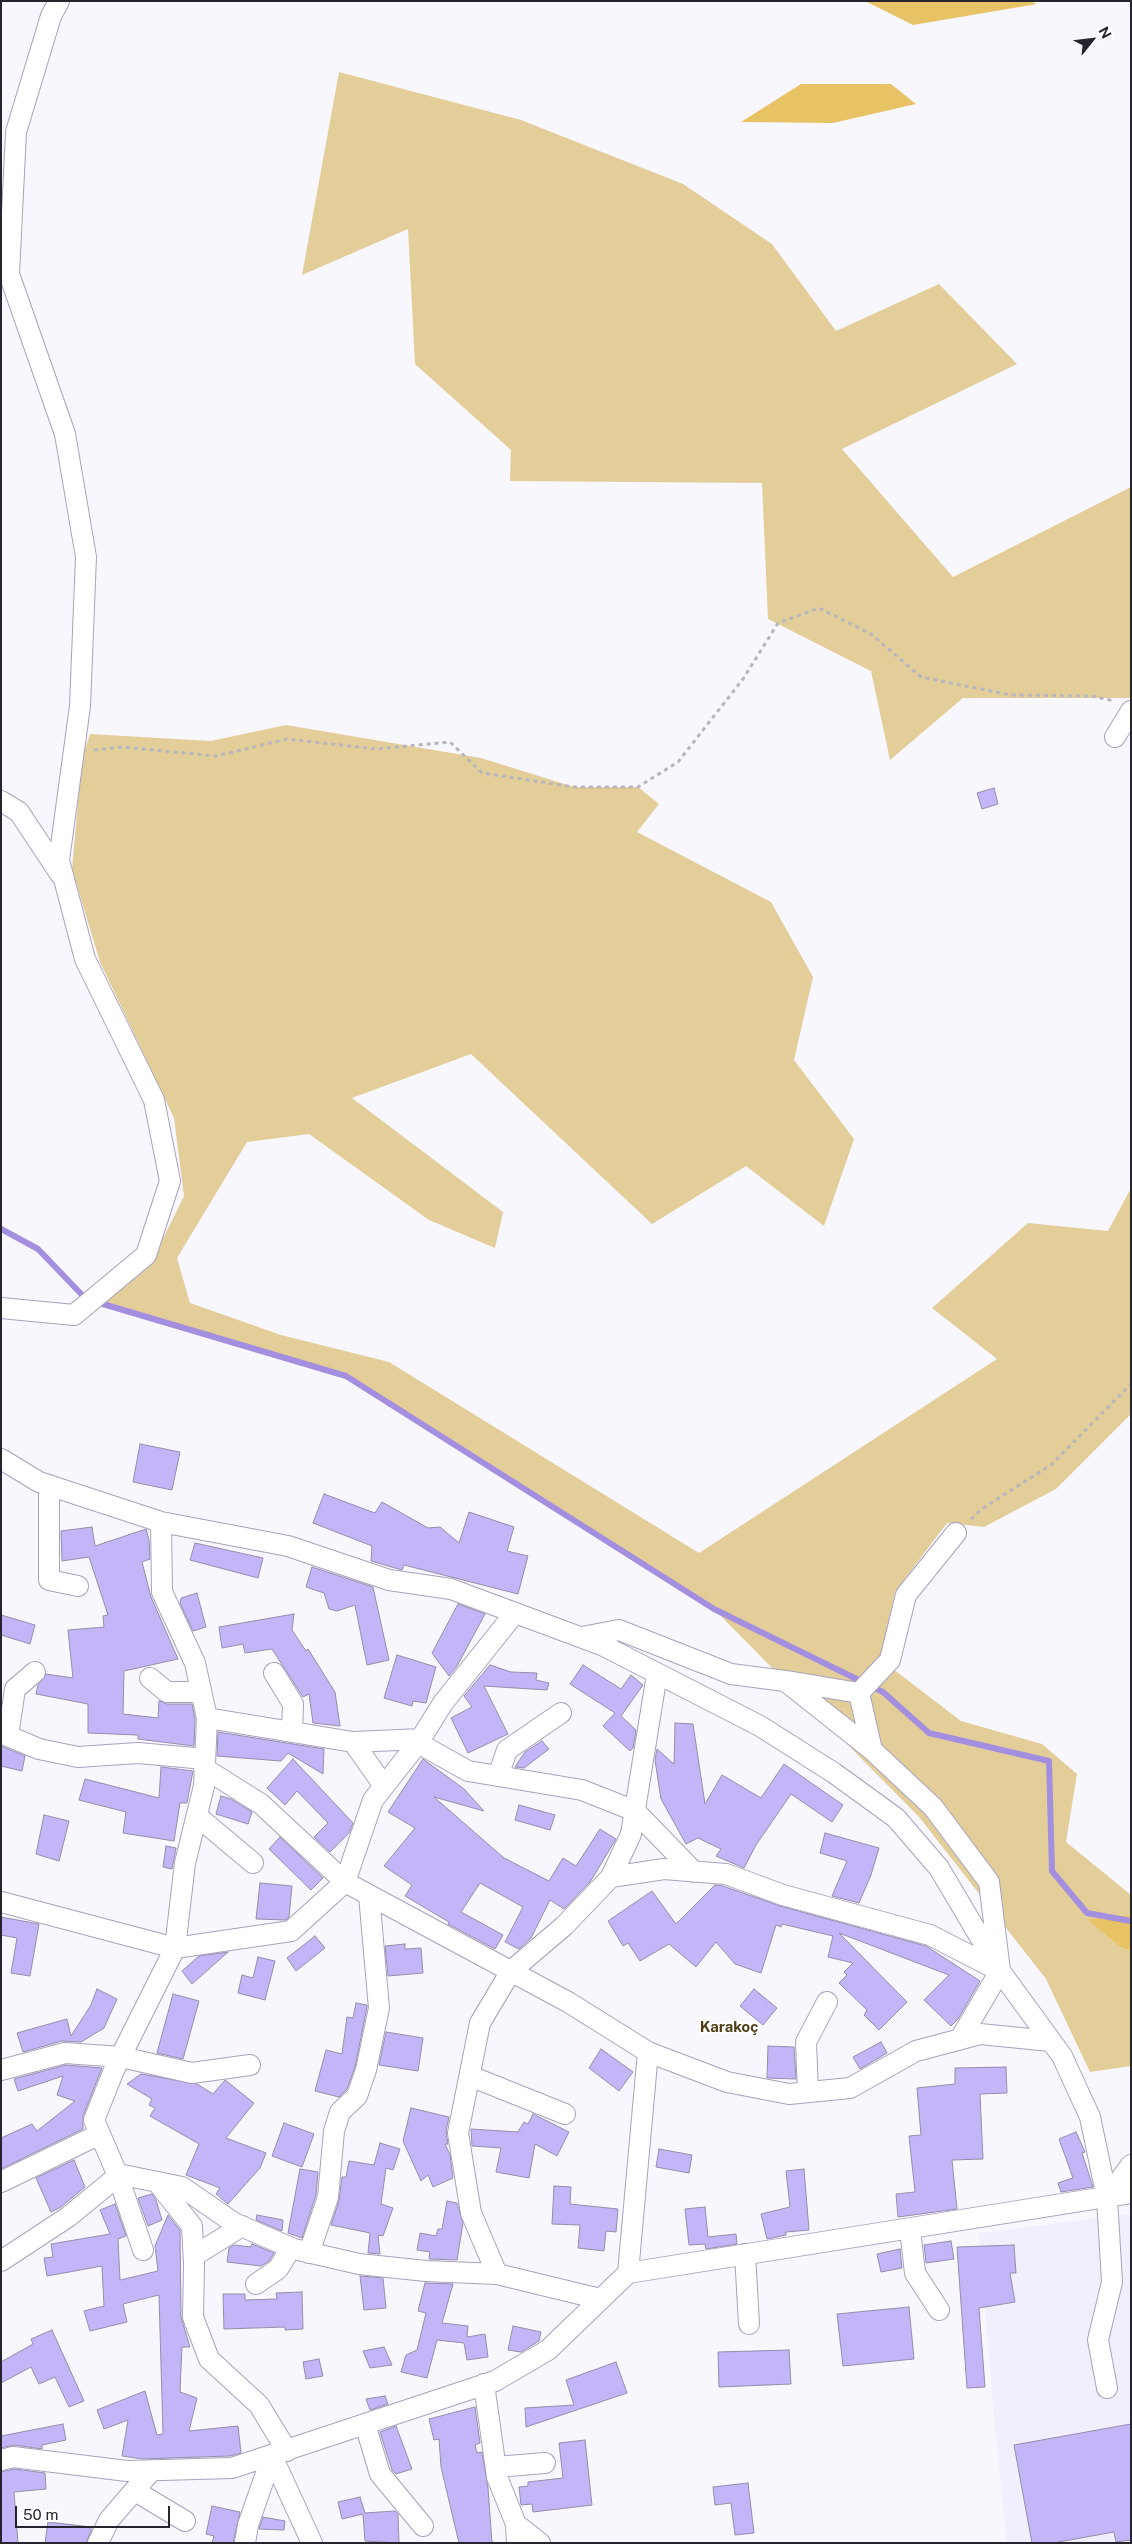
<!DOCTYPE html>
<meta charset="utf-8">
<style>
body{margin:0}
#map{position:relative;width:1132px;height:2544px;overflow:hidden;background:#f8f7fd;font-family:"Public Sans",sans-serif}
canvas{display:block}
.frame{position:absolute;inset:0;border:2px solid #26242e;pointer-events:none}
.north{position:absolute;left:1067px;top:15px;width:50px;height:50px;-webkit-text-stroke:4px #fff;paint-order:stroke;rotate:61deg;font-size:14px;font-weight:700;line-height:20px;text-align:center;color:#26242e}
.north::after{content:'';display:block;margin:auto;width:18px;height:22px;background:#26242e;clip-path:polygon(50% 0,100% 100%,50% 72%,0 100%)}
.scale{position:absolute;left:15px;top:2506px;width:155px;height:22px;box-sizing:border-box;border:2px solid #26242e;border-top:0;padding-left:6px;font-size:15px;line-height:18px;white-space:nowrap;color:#26242e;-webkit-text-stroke:4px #fff;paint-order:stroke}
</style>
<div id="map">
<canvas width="1132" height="2544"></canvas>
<div class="frame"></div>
<div class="north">N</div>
<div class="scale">50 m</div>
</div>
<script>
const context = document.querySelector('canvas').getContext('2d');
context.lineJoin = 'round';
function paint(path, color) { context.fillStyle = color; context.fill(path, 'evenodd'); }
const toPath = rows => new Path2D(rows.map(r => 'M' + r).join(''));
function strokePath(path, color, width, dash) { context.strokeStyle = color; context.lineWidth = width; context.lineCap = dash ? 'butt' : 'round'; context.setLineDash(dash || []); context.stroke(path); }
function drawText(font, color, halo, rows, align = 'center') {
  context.font = font + ' "Public Sans",sans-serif'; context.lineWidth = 4; context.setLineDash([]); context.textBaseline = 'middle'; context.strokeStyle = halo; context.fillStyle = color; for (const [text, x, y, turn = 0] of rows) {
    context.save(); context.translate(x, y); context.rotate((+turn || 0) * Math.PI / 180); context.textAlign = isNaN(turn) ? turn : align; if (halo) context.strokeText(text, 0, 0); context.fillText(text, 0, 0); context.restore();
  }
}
const built = toPath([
 [1131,2214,1131,2543,1007,2543,995,2427,979,2233]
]);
const green = toPath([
 [339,72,521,120,683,184,772,244,836,331,939,284,1017,364,842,449,953,577,1131,487,1131,698,963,698,890,760,871,671,768,619,762,483,510,481,511,450,415,364,408,229,302,275],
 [286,725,481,758,574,787,638,787,659,804,637,832,771,902,813,977,794,1060,854,1139,824,1226,746,1166,652,1224,471,1054,352,1098,503,1212,495,1248,429,1220,309,1134,247,1142,177,1258,190,1303,281,1335,389,1362,699,1553,997,1359,932,1308,1028,1223,1108,1231,1131,1188,1131,1414,1056,1489,984,1527,947,1523,895,1592,882,1656,854,1684,776,1672,714,1609,346,1376,101,1303,153,1259,184,1196,174,1118,100,962,72,869,82,758,90,734,211,741],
 [893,1669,961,1721,1042,1744,1077,1774,1066,1842,1131,1895,1131,1915,1088,1919,1120,1947,1131,1951,1131,2066,1090,2072,1046,1979,919,1817,785,1681,859,1693]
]);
const forest = toPath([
 [865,1,1030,1,1037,4,913,25],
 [801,84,891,84,916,104,833,123,741,122],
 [1131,1915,1131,1951,1120,1947,1087,1919]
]);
const stream = toPath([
 [1,1229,38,1249,86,1299,346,1376,714,1609,883,1692,929,1733,1049,1761,1052,1871,1087,1913,1131,1921]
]);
const building = toPath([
 [994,788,998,804,982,809,977,793,994,788],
 [140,1444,180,1452,172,1490,133,1482,140,1444],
 [324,1494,375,1513,382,1502,428,1528,440,1527,459,1543,469,1512,514,1527,507,1551,528,1556,518,1594,404,1565,402,1570,371,1561,372,1546,313,1523,324,1494],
 [92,1527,95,1546,146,1529,149,1540,150,1559,142,1562,151,1597,178,1659,124,1671,123,1714,158,1718,159,1701,167,1704,192,1704,195,1719,194,1746,138,1739,138,1735,88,1733,88,1704,36,1694,38,1685,46,1674,73,1678,68,1630,104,1627,103,1616,108,1615,89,1557,62,1561,61,1531,92,1527],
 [195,1543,263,1558,258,1578,190,1560,195,1543],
 [312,1567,373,1587,389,1660,367,1665,355,1605,337,1611,329,1609,324,1593,306,1587,312,1567],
 [197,1593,206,1627,193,1631,180,1603,181,1598,197,1593],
 [458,1604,485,1614,457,1666,449,1676,432,1653,458,1604],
 [294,1614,292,1630,306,1651,308,1649,335,1692,340,1726,313,1723,309,1694,303,1697,272,1649,245,1653,243,1644,222,1648,219,1627,294,1614],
 [1,1615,35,1625,30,1644,1,1635,1,1615],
 [397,1655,436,1667,426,1703,413,1701,412,1706,384,1698,397,1655],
 [490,1665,511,1672,537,1673,536,1680,549,1683,547,1690,484,1686,508,1734,468,1753,451,1718,472,1707,464,1696,490,1665],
 [583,1665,621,1689,631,1675,643,1685,621,1716,636,1730,633,1748,630,1751,603,1726,615,1713,570,1684,583,1665],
 [675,1723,693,1724,705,1804,722,1775,761,1798,784,1764,843,1805,832,1822,791,1794,756,1845,744,1868,716,1856,721,1849,698,1838,686,1844,661,1799,655,1760,657,1749,674,1764,675,1723],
 [218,1732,324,1749,323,1774,288,1753,281,1761,217,1756,218,1732],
 [542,1741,549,1749,524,1768,515,1767,525,1752,542,1741],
 [1,1746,25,1756,22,1771,1,1766,1,1746],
 [293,1759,353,1823,349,1833,330,1852,314,1837,328,1823,297,1791,285,1805,267,1788,293,1759],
 [423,1759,464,1789,484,1811,434,1797,504,1858,549,1881,563,1858,576,1866,600,1829,616,1839,590,1882,564,1909,550,1900,531,1938,519,1949,505,1942,523,1907,480,1883,461,1912,503,1935,495,1949,448,1924,449,1922,405,1896,412,1885,384,1866,415,1828,388,1812,423,1759],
 [161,1767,193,1771,187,1803,180,1803,174,1841,123,1833,126,1812,79,1800,85,1779,159,1798,161,1767],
 [221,1796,231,1799,252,1812,248,1824,216,1814,221,1796],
 [519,1805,555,1815,550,1830,515,1820,519,1805],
 [44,1815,69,1821,59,1861,36,1854,44,1815],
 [825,1833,879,1848,871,1875,859,1903,832,1896,847,1861,820,1853,825,1833],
 [280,1837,323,1878,311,1890,269,1849,280,1837],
 [166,1846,176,1848,172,1869,163,1867,166,1846],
 [260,1883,292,1886,289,1917,286,1920,256,1919,260,1883],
 [715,1885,723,1886,780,1906,926,1946,980,1981,958,2019,951,2026,924,2000,949,1975,839,1933,907,2002,879,2030,864,2015,867,2010,839,1983,847,1975,844,1972,853,1963,828,1957,833,1936,782,1924,781,1927,776,1925,761,1973,735,1964,716,1942,696,1967,669,1944,640,1961,628,1943,623,1946,608,1921,652,1891,676,1924,715,1885],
 [1,1917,39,1924,30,1976,11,1973,17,1938,1,1935,1,1917],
 [315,1936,325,1948,296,1971,287,1958,315,1936],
 [405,1944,405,1949,421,1948,423,1973,388,1976,385,1946,405,1944],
 [228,1952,192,1984,182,1971,199,1956,228,1952],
 [258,1957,275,1961,265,2000,238,1993,242,1975,253,1978,258,1957],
 [97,1989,117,1999,104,2028,81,2042,62,2041,23,2052,17,2033,67,2019,71,2036,91,2005,97,1989],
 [754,1989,777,2008,763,2025,740,2006,754,1989],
 [173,1994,199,2001,183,2059,157,2053,173,1994],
 [356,2003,367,2005,367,2007,355,2067,347,2089,339,2097,315,2091,326,2050,342,2054,347,2017,353,2018,356,2003],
 [386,2032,423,2038,418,2071,379,2065,386,2032],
 [881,2042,887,2053,860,2069,853,2057,881,2042],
 [768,2046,794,2047,796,2079,767,2078,768,2046],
 [601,2049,633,2072,619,2091,589,2068,601,2049],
 [66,2065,102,2068,83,2116,83,2129,1,2169,1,2138,32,2124,37,2131,75,2101,57,2095,63,2076,18,2091,14,2079,66,2065],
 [1006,2067,1007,2093,980,2094,983,2159,952,2160,957,2209,898,2217,896,2194,915,2192,909,2136,921,2135,917,2088,955,2084,955,2068,1006,2067],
 [141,2074,197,2084,213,2094,225,2080,254,2103,226,2138,266,2153,260,2168,228,2204,216,2194,220,2188,186,2175,199,2144,150,2116,155,2108,149,2105,152,2099,127,2084,141,2074],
 [411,2108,449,2117,446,2131,448,2144,445,2144,450,2155,453,2178,433,2187,428,2175,421,2181,403,2141,411,2108],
 [533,2114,569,2132,557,2156,535,2144,529,2178,496,2172,501,2148,472,2146,471,2129,518,2132,524,2122,528,2124,533,2114],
 [284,2123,314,2134,302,2167,272,2156,284,2123],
 [1076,2132,1085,2152,1082,2153,1093,2187,1061,2192,1058,2183,1073,2178,1059,2139,1076,2132],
 [380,2143,400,2149,393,2170,386,2168,381,2204,393,2208,383,2236,378,2235,380,2254,368,2253,370,2233,331,2225,339,2201,342,2177,346,2177,349,2161,374,2165,380,2143],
 [659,2149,692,2155,689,2173,656,2167,659,2149],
 [74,2160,85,2187,61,2207,51,2212,36,2178,74,2160],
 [300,2169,318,2172,316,2195,302,2238,288,2233,300,2169],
 [804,2169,809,2230,786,2232,786,2235,767,2239,761,2214,790,2207,786,2171,804,2169],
 [554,2186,571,2187,570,2204,618,2209,616,2232,606,2231,604,2251,578,2248,580,2225,552,2224,554,2186],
 [152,2194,156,2200,162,2220,148,2226,138,2198,152,2194],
 [447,2201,457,2203,463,2223,457,2260,429,2259,430,2252,417,2250,420,2233,436,2236,438,2229,442,2229,447,2201],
 [115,2204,126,2236,118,2239,120,2280,158,2271,155,2246,168,2215,180,2230,181,2317,190,2347,182,2347,180,2392,197,2398,189,2431,238,2426,241,2453,230,2456,143,2459,122,2456,128,2420,104,2429,97,2410,145,2391,157,2435,163,2434,159,2295,123,2304,127,2322,90,2331,84,2311,104,2306,102,2266,47,2276,44,2258,53,2257,51,2244,110,2234,100,2210,115,2204],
 [705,2207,708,2237,736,2234,737,2244,706,2249,705,2244,689,2245,685,2209,705,2207],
 [257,2215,283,2220,282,2231,256,2220,257,2215],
 [951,2241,954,2259,926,2263,924,2245,951,2241],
 [252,2244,274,2253,269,2261,261,2266,227,2262,229,2248,234,2245,251,2247,252,2244],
 [1014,2245,1016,2273,1010,2273,1015,2302,979,2308,985,2387,967,2388,957,2247,1014,2245],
 [900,2249,902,2268,881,2272,877,2254,900,2249],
 [360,2276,383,2278,386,2308,364,2310,360,2276],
 [425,2283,453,2284,442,2323,468,2326,467,2337,485,2334,488,2357,467,2360,464,2343,437,2340,427,2378,401,2372,406,2355,417,2350,426,2313,418,2311,425,2283],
 [302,2292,303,2329,285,2330,285,2327,224,2329,223,2294,245,2294,245,2300,277,2299,276,2293,302,2292],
 [909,2307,914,2359,843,2366,837,2314,909,2307],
 [513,2326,541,2332,539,2341,521,2352,508,2350,513,2326],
 [52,2330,84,2401,69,2407,55,2377,39,2384,31,2367,1,2383,1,2362,33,2344,31,2339,52,2330],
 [384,2347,392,2365,370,2368,363,2351,384,2347],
 [789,2350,791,2384,719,2387,718,2352,789,2350],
 [319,2359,323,2376,306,2379,303,2362,319,2359],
 [616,2362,627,2393,526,2427,525,2408,574,2405,566,2380,616,2362],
 [385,2396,388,2404,370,2410,366,2399,385,2396],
 [475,2407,480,2443,475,2445,477,2453,482,2452,488,2488,492,2543,459,2543,441,2467,439,2439,434,2440,429,2419,475,2407],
 [63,2424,66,2440,42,2445,42,2449,14,2445,1,2448,1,2436,63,2424],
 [1131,2424,1131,2540,1116,2542,1114,2532,1053,2543,1032,2543,1014,2445,1131,2424],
 [396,2426,412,2469,396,2474,392,2470,380,2432,396,2426],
 [585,2440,592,2505,533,2512,532,2504,521,2505,519,2487,528,2486,528,2482,563,2478,559,2443,585,2440],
 [14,2469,45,2473,46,2489,14,2492,18,2543,1,2543,1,2472,14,2469],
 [748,2483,754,2533,735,2535,731,2503,715,2505,713,2487,748,2483],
 [360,2497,365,2513,395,2511,398,2514,399,2543,365,2541,363,2514,342,2519,338,2502,360,2497],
 [212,2506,240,2512,233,2543,212,2543,214,2536,206,2534,212,2506],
 [263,2517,285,2521,284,2530,259,2529,263,2517],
 [48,2522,91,2527,91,2531,86,2543,45,2543,48,2522]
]);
const path = toPath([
 [94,750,122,747,216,756,287,739,376,749,450,742,482,773,574,787,638,787,678,762,743,679,778,623,819,608,871,634,921,677,1011,695,1091,696,1115,701],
 [971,1519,983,1508,1051,1465,1131,1384]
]);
const minor = toPath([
 [1115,737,1131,711],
 [1,801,19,812,60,874],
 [1,1308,74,1315,146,1255,170,1181,154,1100,85,959,59,860,80,706,86,557,65,434,9,274,16,132,51,16,59,1],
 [1,1459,39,1482,161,1522,288,1546,389,1580,451,1589,604,1646,760,1726,834,1773,896,1818,939,1868,1000,1971,1062,2056,1090,2117,1107,2198,1112,2282,1098,2340,1107,2388],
 [49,1485,49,1580,78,1586],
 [582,1637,619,1630,731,1674,785,1681,872,1750,933,1807,989,1882,1000,1971,960,2039],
 [274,1673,293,1704,292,1732],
 [150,1678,167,1692,201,1692],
 [787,1681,859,1693,890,1660,906,1595,956,1533],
 [859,1693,872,1750],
 [207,1718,353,1742],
 [1,1733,39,1749,78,1757,138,1753,205,1759],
 [8,1736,15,1689,35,1672],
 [418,1743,468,1771,582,1790,635,1811,694,1872],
 [204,1768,261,1804,345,1882,568,2002,648,2052,727,2082,789,2094,850,2088,916,2051,980,2034,1051,2041],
 [498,1776,507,1750,561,1713],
 [384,1786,353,1742,421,1739],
 [197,1816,253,1863],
 [611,1877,664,1869,726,1874,783,1895,930,1935,1000,1971],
 [1,1902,175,1948,291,1931,345,1882,373,1800,418,1743,443,1703,514,1614],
 [1,2070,65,2053,121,2057,192,2073,250,2065],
 [470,2076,565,2114],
 [808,2092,806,2042,827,2002],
 [1,2182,100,2134],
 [157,2182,192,2226,194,2264,193,2317,209,2359,259,2405,287,2451],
 [1107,2198,1131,2165],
 [910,2229,915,2273,939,2310],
 [143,2250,118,2176,94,2120,114,2070,175,1948,185,1863,204,1786,207,1718,195,1663,162,1592,161,1522],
 [309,2253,328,2197,334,2131,340,2112,357,2096,366,2070,379,2008,369,1895],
 [745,2254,749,2324],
 [194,2256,242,2226],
 [1,2261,68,2217,118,2176,123,2175,182,2187,234,2223,294,2249,359,2264,426,2271,497,2274,600,2299],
 [628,2273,648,2052],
 [497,2274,471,2213,458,2133,480,2023,511,1971,564,1926,611,1877,631,1834,657,1674],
 [256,2284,278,2269,291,2248],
 [484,2384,497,2477,516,2524,517,2543],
 [365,2424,380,2474,423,2526],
 [272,2456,312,2543],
 [1,2460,13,2457,127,2471,232,2468,495,2381,548,2350,628,2273,1131,2193],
 [496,2467,545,2463],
 [135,2491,185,2521],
 [516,2524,540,2543],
 [98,2543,109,2520,152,2470],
 [245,2543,248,2525,272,2456]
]);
const quarterNames = [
 ["Karakoç",729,2027]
];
paint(built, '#f1eefd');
paint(green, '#e3ce9a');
paint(forest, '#e7c366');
strokePath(stream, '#a48ee0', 6);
paint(building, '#c4b4f8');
strokePath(building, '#948ea9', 1);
strokePath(minor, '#a7a2bd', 22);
strokePath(path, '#b7b6bd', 3, [4, 4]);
strokePath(minor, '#fff', 20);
drawText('bold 15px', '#4c3d15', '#fff', quarterNames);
</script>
